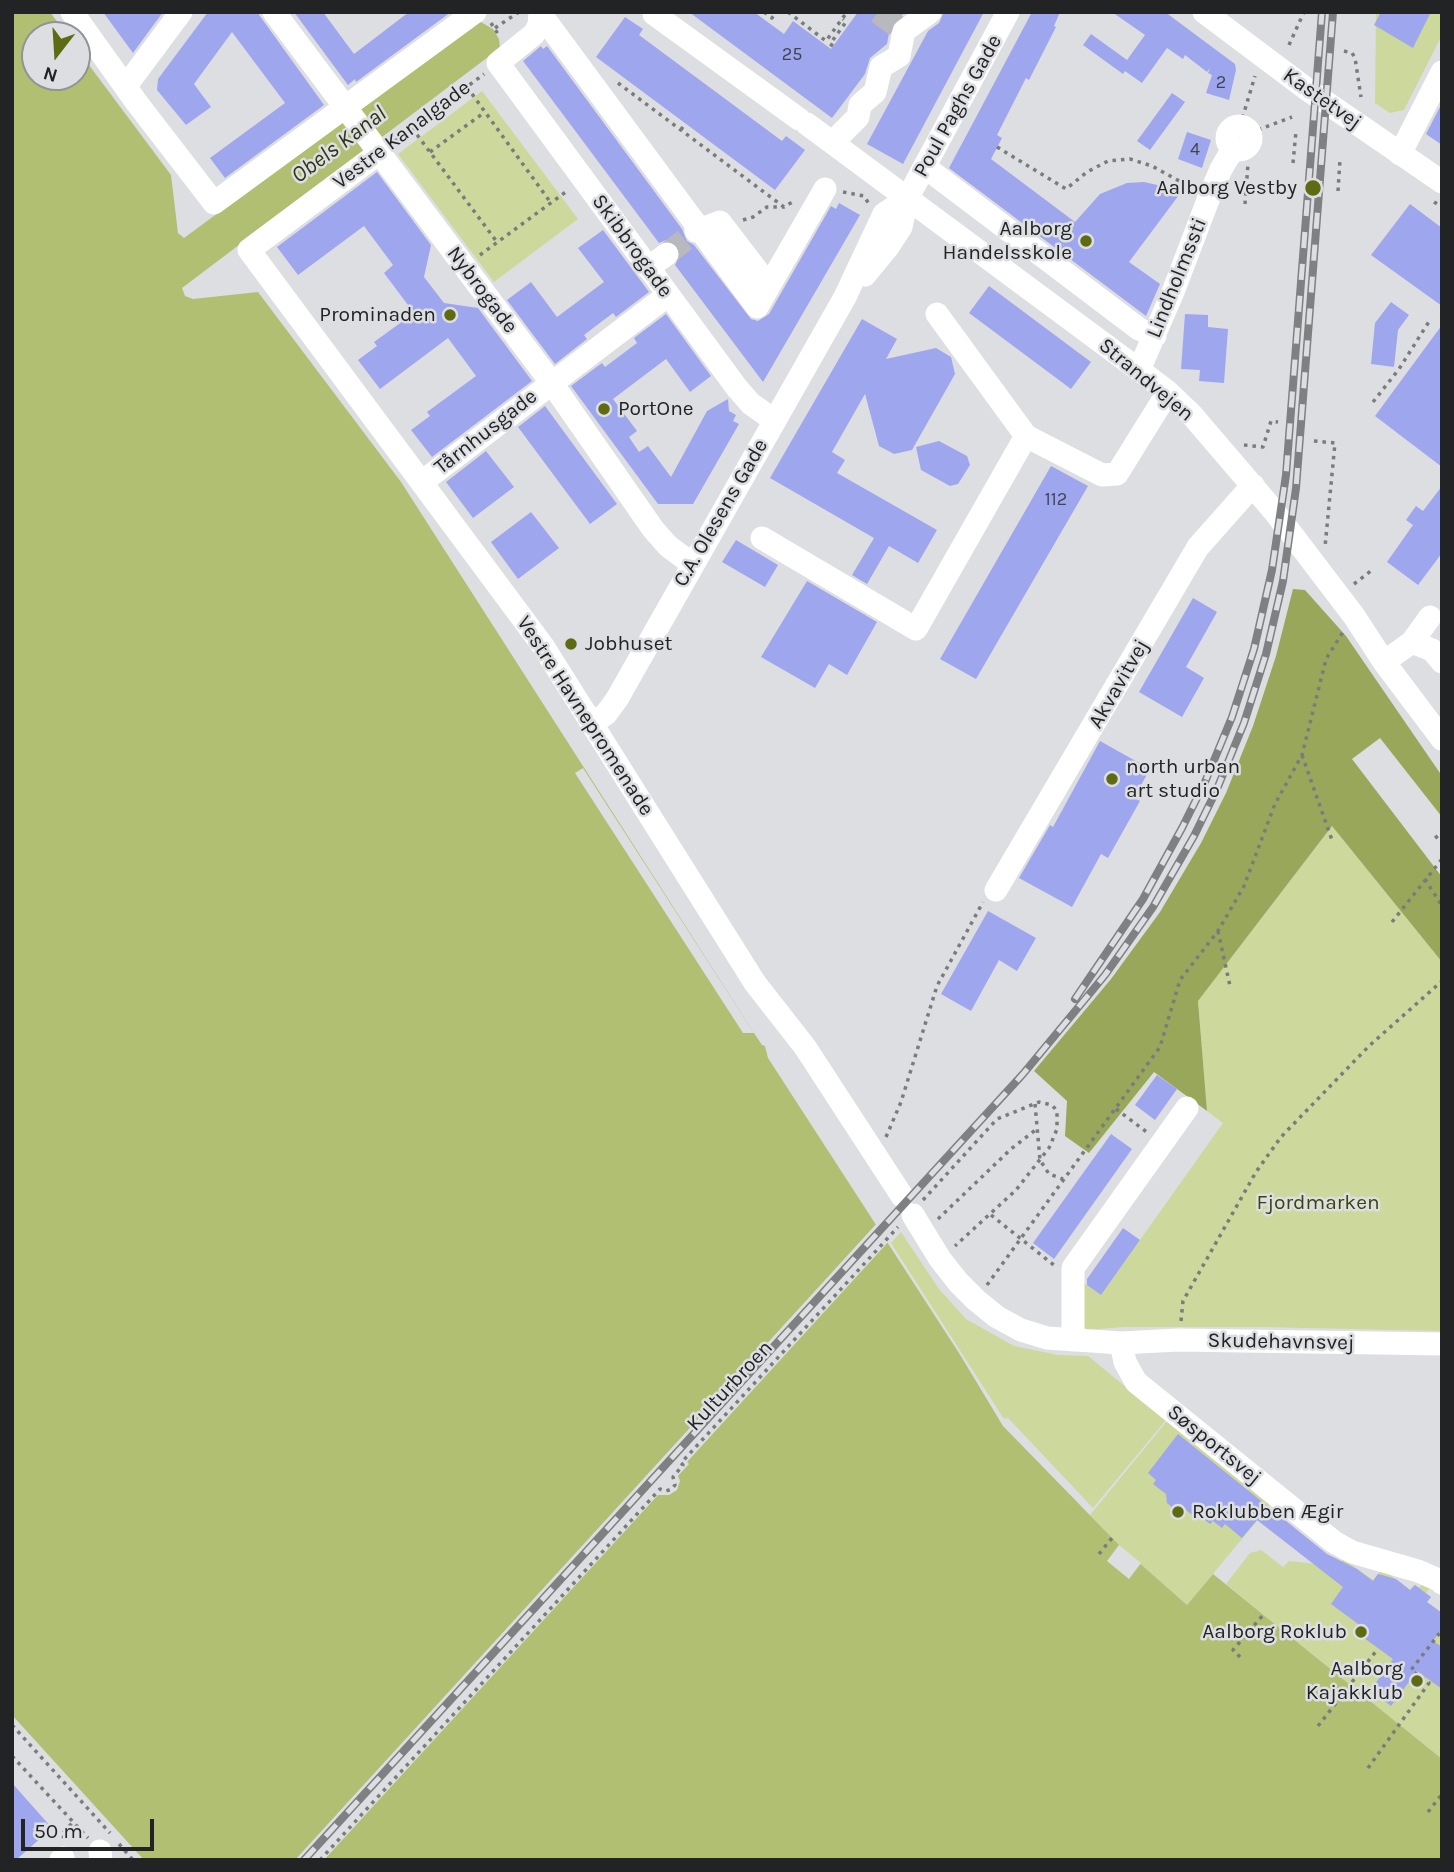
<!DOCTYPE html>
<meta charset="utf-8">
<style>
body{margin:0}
#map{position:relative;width:1454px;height:1872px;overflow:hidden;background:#dddee2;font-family:Karla,sans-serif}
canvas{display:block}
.frame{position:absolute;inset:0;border:14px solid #222324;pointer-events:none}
.north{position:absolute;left:21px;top:21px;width:70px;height:70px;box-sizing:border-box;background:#dddee2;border:2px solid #929396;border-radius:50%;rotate:197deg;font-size:19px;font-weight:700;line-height:28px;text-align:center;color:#222324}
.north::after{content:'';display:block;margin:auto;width:24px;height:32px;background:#5f6b13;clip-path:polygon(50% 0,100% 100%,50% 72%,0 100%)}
.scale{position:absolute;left:21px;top:1819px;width:133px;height:32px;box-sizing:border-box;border:4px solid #222324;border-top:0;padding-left:9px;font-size:21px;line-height:24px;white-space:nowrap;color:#222324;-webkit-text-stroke:5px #dddee2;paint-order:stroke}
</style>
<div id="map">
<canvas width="1454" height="1872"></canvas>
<div class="frame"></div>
<div class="north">N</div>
<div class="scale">50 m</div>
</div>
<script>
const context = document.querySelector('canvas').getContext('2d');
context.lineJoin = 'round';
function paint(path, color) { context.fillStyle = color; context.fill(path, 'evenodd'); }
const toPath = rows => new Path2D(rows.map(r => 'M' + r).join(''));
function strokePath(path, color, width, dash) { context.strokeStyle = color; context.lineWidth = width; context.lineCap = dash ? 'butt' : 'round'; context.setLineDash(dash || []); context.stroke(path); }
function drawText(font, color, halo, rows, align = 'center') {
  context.font = font + ' Karla,sans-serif'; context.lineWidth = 5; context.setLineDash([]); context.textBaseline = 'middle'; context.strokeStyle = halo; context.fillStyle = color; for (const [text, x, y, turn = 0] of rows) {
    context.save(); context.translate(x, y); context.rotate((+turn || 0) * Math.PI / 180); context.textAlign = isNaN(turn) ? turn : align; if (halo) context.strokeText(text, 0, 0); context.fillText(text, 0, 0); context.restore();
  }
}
const green = toPath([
 [1376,12,1442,12,1442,35,1404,110,1390,113,1375,103],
 [482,91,578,219,494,282,398,154],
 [1332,826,1442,962,1442,1331,1262,1327,1124,1327,1087,1330,1083,1326,1084,1283,1101,1295,1223,1123,1207,1111,1198,1001],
 [901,1232,939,1289,966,1319,1014,1346,1058,1355,1088,1356,1166,1420,1093,1508,1008,1418,1004,1419,891,1243],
 [1167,1421,1271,1504,1187,1605,1119,1545,1090,1515],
 [1261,1550,1283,1567,1289,1561,1325,1565,1329,1576,1343,1559,1373,1580,1382,1569,1410,1590,1414,1585,1419,1588,1423,1583,1430,1588,1426,1593,1431,1597,1427,1602,1442,1613,1442,1759,1226,1584,1250,1553]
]);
const forest = toPath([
 [1293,589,1305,590,1346,636,1442,776,1442,817,1380,738,1352,759,1442,877,1442,962,1332,826,1198,1001,1207,1111,1154,1072,1089,1153,1065,1136,1067,1101,1034,1071,1111,979,1160,912,1201,843,1226,793,1253,726,1276,656]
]);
const water = toPath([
 [12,12,50,12,67,35,35,35,35,77,77,77,77,49,171,175,178,233,184,238,479,21,493,29,499,39,500,48,182,288,185,296,193,299,258,292,401,482,754,1033,762,1045,765,1046,768,1058,959,1353,1003,1426,1119,1545,1187,1605,1213,1574,1442,1759,1442,1860,144,1860,12,1715]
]);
const pier = toPath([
 [583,768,754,1033,743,1033,575,773],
 [878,1222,890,1240,687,1462,689,1464,678,1476,680,1481,677,1490,669,1495,658,1495,324,1860,295,1860],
 [1119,1545,1141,1563,1129,1579,1107,1561]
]);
const building = toPath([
 [103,12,163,12,133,53],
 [208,12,257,12,324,105,225,178,210,158,285,103,232,32,194,84,211,107,186,125,157,90,158,79],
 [294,12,323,12,354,54,409,12,451,12,356,82,355,79,348,85],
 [689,12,754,12,784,34,793,21,831,49,858,12,906,12,895,20,890,28,887,44,870,58,865,74,832,118],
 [944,12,984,12,903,164,867,144,928,31,939,23],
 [1032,12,1060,12,1054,26,1056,27,1029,80,1026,78,997,135,1002,138,991,159,1075,222,1100,194,1127,183,1144,182,1166,187,1179,195,1129,262,1160,284,1146,316,949,168],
 [1112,12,1165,12,1235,64,1236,70,1229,100,1206,93,1212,75,1208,73,1210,68,1207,72,1185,55,1183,59,1167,48,1142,83,1125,71,1123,74,1083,45,1091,34,1127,60,1145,35],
 [1381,12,1431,12,1413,48,1374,25],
 [625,17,643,29,639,35,782,141,786,136,805,150,775,190,596,57],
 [541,46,543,49,547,46,682,229,687,241,694,245,751,319,758,321,769,314,831,206,836,209,839,203,860,215,763,382,675,265,681,253,678,245,666,240,659,243,523,61],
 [1172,93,1185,102,1150,150,1137,141],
 [1442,103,1442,145,1426,134],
 [1187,132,1211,140,1202,168,1178,159],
 [377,172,431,245,424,277,444,303,478,308,532,381,432,457,411,430,430,416,427,412,476,376,448,338,380,389,358,360,377,346,374,342,414,313,384,273,393,265,364,226,298,275,277,247],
 [1410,204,1442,228,1442,306,1371,255],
 [603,230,649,292,616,317,613,313,584,335,587,339,555,364,507,300,531,282,557,317,604,282,578,248],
 [989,286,1091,362,1071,389,969,313],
 [1391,302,1409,315,1398,330,1394,367,1371,364,1375,323],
 [666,314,711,376,690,392,666,359,613,399,637,431,629,437,639,452,648,446,671,477,707,411,728,399,729,411,736,415,733,421,739,424,693,504,658,504,571,386,602,363,605,367,637,343,634,338],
 [1185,314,1208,315,1208,327,1228,329,1224,383,1199,381,1200,370,1181,369],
 [862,319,897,339,886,359,936,348,951,357,955,374,912,450,894,454,879,446,865,394,832,452,845,460,837,473,937,530,918,563,889,546,867,584,852,575,874,538,770,478],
 [1442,325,1442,467,1375,416],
 [545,406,617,504,590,524,518,427],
 [939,441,967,456,970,465,958,484,950,486,921,470,916,447],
 [486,451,514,487,473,518,446,482],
 [1051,466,1088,486,976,679,940,659],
 [1442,486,1442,553,1418,585,1387,562,1413,525,1406,520,1416,506,1423,511],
 [531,512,559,548,518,579,491,542],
 [736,540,778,565,765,587,722,562],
 [807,581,877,622,847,675,829,664,815,688,761,657],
 [1193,598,1217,612,1186,667,1204,678,1182,717,1139,692],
 [1100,741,1150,769,1134,798,1140,801,1108,858,1101,854,1072,907,1019,878,1050,825,1053,827],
 [988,911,1036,938,1017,971,999,960,971,1011,941,994],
 [1157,1075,1177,1089,1155,1120,1135,1105],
 [1111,1134,1132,1149,1054,1259,1033,1243],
 [1123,1228,1140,1240,1101,1295,1087,1285,1087,1279],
 [1178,1434,1327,1554,1357,1569,1373,1581,1378,1574,1396,1579,1410,1590,1415,1585,1431,1597,1427,1602,1442,1613,1442,1629,1433,1641,1442,1647,1442,1689,1417,1671,1391,1706,1378,1696,1383,1690,1375,1684,1393,1659,1364,1638,1369,1632,1331,1604,1343,1587,1257,1520,1242,1538,1225,1524,1222,1528,1213,1521,1210,1524,1200,1516,1197,1519,1185,1509,1175,1510,1167,1503,1166,1494,1153,1484,1156,1480,1148,1473],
 [12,1783,52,1828,16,1860,12,1860]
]);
const minorTunnel = toPath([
 [878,12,899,28],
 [667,254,696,231]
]);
const path = toPath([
 [764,12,772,18,776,12],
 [788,12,826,41,847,12],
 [491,23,500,37],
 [495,28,519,12],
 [1289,45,1304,12],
 [833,46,830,44,846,22,843,19],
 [1344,51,1352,53,1355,58,1361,97],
 [618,83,784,207,794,201],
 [467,87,551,203],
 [1240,126,1255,76],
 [412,128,497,242],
 [681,130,685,123],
 [1250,133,1292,117],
 [395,141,484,74],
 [997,147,1066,189,1087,172,1108,161,1130,159,1152,166,1192,188],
 [430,152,485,112],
 [1293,163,1296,131],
 [1338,191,1340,159],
 [843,192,864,196,869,204],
 [1434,202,1442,207],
 [1245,204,1248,164],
 [743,220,753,217,767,207,784,207],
 [480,255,567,191],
 [1373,402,1399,369,1430,320],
 [1314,441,1335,443,1325,547],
 [1244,445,1263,447,1271,421,1278,422],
 [1354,584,1372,570],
 [1302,755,1333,843],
 [1435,838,1442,833],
 [1425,879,1442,906],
 [1392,922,1442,859],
 [1218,931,1230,986],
 [1035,1104,1040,1160,1049,1174,1063,1179],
 [1116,1109,1148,1133],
 [886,1137,901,1102,937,986,983,902],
 [923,1200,997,1119,1039,1102,1052,1105,1057,1111,1057,1129,1049,1148,1016,1190,955,1246],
 [991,1215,1055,1266],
 [938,1219,1011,1149,1038,1128],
 [987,1285,1160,1047,1180,980,1218,931,1244,886,1275,804,1302,755,1326,659,1343,632],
 [1181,1321,1183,1301,1256,1172,1281,1137,1369,1046,1442,981],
 [1099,1554,1112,1538],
 [1240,1657,1233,1650,1263,1615],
 [1352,1682,1377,1650],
 [12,1725,110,1833],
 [1318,1726,1351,1684],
 [12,1756,88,1838],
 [1368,1768,1429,1683,1411,1670,1442,1630],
 [1428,1812,1442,1794],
 [65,1838,61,1835,73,1822],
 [119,1844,133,1860],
 [320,1860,660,1489,666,1491,672,1489,675,1485,673,1477,683,1465,681,1463,898,1227]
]);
const minor = toPath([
 [72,12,137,103,214,203,475,12],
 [274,12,551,382,653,529,668,546,692,564],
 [540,12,539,25,534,34,498,63,737,388,751,404,774,420],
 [1204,12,1308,90,1442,182],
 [540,13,757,307,825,189],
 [654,14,799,119],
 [126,86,181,12],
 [807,124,1139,370,1168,392,1191,414,1274,511,1354,616,1384,662,1442,739],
 '1227 138a12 12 0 1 1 24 0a12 12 0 1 1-24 0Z',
 [840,135,858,117,860,105,875,92,881,67,899,56,904,31,930,12],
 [379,153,249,250,543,646,755,983,805,1047,902,1196],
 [1400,154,1442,72],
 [925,167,1139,329,1155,336],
 [696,231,720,222,769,286],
 [648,268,667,254],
 [865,275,888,247,901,227,907,199,1008,12],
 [937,314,1026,436,1102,475,1117,474,1168,392],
 [1139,370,1173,292,1208,200,1221,169,1233,149],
 [422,482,668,295],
 [762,538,916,629,1026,436],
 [1412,642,1432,650,1442,662],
 [1384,662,1412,642,1430,617],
 [591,724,606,714,617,699,845,297,884,214,907,199],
 [996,890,1198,547,1253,485],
 [913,1215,940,1259,958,1282,976,1300,997,1317,1021,1330,1047,1338,1121,1343,1178,1340,1442,1344],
 [1073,1340,1073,1268,1187,1108],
 [1121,1343,1125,1362,1136,1382,1334,1542,1352,1552,1418,1571,1441,1581,1442,1583],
 [100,1851,101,1860],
 [61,1860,63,1858]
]);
const rail = toPath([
 [1075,999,1143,899,1182,828,1205,782,1232,717,1254,649,1272,570,1286,475,1322,12],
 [304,1860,1023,1074,1105,975,1153,907,1194,836,1217,789,1244,723,1266,654,1283,581,1296,488,1333,12]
]);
const markers = [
 [1313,188,9,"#5f6b13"],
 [1086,241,7,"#5f6b13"],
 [450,315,7,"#5f6b13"],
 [604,409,7,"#5f6b13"],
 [571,644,7,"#5f6b13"],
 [1112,779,7,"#5f6b13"],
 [1178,1512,7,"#5f6b13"],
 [1361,1632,7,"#5f6b13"],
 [1417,1681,7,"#5f6b13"]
];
const numberNames = [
 ["25",792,55],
 ["2",1221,83],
 ["4",1195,150],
 ["112",1056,500]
];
const streetNames = [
 ["Kastetvej",1322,99,35],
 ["Poul Paghs Gade",958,106,-61],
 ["Vestre Kanalgade",402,135,-37],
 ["Skibbrogade",632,246,54],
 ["Lindholmssti",1177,278,-68],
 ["Nybrogade",482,290,53],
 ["Strandvejen",1146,380,40],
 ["Tårnhusgade",486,432,-38],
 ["C.A. Olesens Gade",721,513,-60],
 ["Akvavitvej",1119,684,-60],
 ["Vestre Havnepromenade",585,716,57],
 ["Skudehavnsvej",1281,1342,1],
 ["Kulturbroen",730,1386,-47],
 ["Søsportsvej",1214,1445,39]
];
const poiNames = [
 ["Aalborg Vestby",1297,188],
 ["Aalborg",1072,229],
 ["Handelsskole",1072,253],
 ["Prominaden",436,315],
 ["PortOne",618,409,"left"],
 ["Jobhuset",585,644,"left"],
 ["north urban",1126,767,"left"],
 ["art studio",1126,791,"left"],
 ["Roklubben Ægir",1192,1512,"left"],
 ["Aalborg Roklub",1347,1632],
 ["Aalborg",1403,1669],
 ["Kajakklub",1403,1693]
];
const parkNames = [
 ["Fjordmarken",1318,1203]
];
const waterNames = [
 ["Obels Kanal",339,145,-37]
];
paint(green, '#ccd89c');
paint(forest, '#99a75a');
paint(water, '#b0bf71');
paint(pier, '#dddee2');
paint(building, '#9ea6ed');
strokePath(minorTunnel, '#b8b9bc', 23, [23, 11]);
strokePath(path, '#7a7b7d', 3.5, [3.5, 5]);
strokePath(minor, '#fff', 23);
strokePath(rail, '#7f8082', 8);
strokePath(rail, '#dddee2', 5, [16]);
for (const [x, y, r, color] of markers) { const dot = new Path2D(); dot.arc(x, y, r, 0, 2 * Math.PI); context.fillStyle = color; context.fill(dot); strokePath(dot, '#dddee2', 2.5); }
drawText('18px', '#414456', null, numberNames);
drawText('21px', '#222324', '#dddee2', streetNames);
drawText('21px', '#222324', '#dddee2', poiNames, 'right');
drawText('21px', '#3b4407', '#dddee2', parkNames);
drawText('italic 23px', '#303615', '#dddee2', waterNames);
</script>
